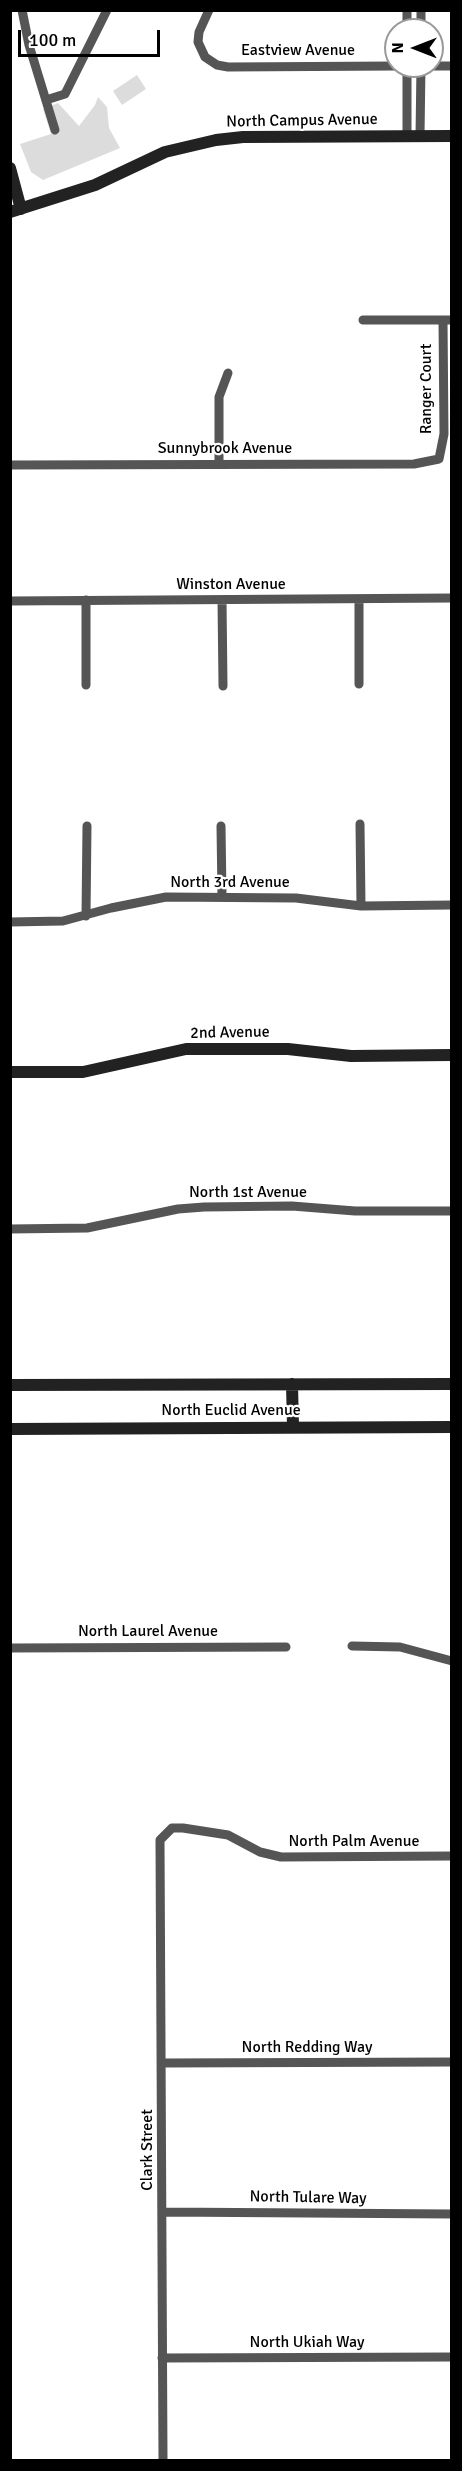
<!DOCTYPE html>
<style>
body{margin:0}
#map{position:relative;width:462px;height:2471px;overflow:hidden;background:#fff;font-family:Signika,sans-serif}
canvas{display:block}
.frame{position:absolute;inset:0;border:12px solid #000;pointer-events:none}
.north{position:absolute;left:384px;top:18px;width:60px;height:60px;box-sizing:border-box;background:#fff;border:2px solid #999;border-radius:50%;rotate:270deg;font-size:16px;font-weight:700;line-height:24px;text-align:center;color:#000}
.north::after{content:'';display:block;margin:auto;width:21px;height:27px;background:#000;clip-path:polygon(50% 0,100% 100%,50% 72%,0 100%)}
.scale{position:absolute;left:18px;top:30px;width:142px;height:27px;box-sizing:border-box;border:3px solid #000;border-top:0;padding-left:8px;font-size:18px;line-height:21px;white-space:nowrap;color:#000;-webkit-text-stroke:4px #fff;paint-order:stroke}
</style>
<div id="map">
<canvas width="462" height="2471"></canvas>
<div class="frame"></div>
<div class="north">N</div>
<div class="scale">100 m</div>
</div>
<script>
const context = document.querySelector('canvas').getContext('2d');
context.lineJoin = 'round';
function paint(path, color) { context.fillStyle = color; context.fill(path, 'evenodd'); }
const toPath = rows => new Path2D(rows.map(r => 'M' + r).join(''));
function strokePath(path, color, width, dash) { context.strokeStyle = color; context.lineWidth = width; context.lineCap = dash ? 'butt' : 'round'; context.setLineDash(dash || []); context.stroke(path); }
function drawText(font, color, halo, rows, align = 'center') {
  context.font = font + ' Signika,sans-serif'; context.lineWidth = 4.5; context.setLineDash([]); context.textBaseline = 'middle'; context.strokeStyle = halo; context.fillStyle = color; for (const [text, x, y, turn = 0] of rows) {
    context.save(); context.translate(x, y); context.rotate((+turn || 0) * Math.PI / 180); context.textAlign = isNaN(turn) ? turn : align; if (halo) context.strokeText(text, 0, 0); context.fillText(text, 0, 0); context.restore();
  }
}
const green = toPath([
 [137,75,146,89,122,105,113,91],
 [98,97,107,107,109,128,120,148,43,180,31,172,20,144,51,134,43,109,58,103,79,126,95,105]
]);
const street = toPath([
 [22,10,29,45,55,130],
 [209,10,199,32,198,42,205,57,217,65,228,67,396,66],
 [407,10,407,30],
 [421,30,421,10],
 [432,66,452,66],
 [46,100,65,94,107,10],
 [407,136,407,66],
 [420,136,421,66],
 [363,320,452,320],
 [219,463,219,397,228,373],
 [10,465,414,464,439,459,444,434,443,320],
 [359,599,359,684],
 [86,600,86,685],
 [222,600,223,686],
 [10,601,452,598],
 [360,824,361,906],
 [221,826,222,896],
 [86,916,87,826],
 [10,922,63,921,111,908,166,897,296,898,361,906,452,905],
 [10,1229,87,1228,178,1209,204,1207,292,1206,355,1211,452,1211],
 [352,1646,400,1647,452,1661],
 [10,1648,286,1647],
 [163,2063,452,2062],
 [164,2212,452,2214],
 [162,2358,452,2357],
 [163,2460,160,1840,172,1828,183,1828,228,1835,260,1852,281,1857,452,1856]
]);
const secondary = toPath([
 [10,168,21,209],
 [10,212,95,185,165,152,216,140,243,137,452,136],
 [10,1072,83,1072,186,1049,288,1049,351,1056,452,1055],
 [292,1384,293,1427],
 [10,1385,452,1384],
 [10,1429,452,1427]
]);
const streetNames = [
 ["Eastview Avenue",298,51],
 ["North Campus Avenue",302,121,-1],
 ["Ranger Court",427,389,-90],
 ["Sunnybrook Avenue",225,449],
 ["Winston Avenue",231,585],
 ["North 3rd Avenue",230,883],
 ["2nd Avenue",230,1033,-1],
 ["North 1st Avenue",248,1193],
 ["North Euclid Avenue",231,1411],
 ["North Laurel Avenue",148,1632],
 ["North Palm Avenue",354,1842],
 ["North Redding Way",307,2048],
 ["Clark Street",148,2150,-90],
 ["North Tulare Way",308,2198,1],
 ["North Ukiah Way",307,2343]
];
paint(green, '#dcdcdc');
strokePath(street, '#555', 9);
strokePath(secondary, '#222', 12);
drawText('16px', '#000', '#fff', streetNames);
</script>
